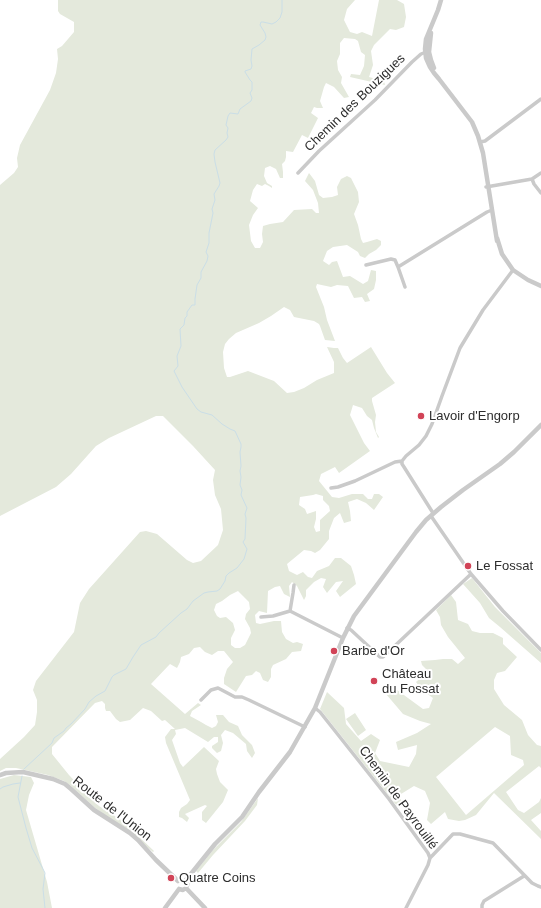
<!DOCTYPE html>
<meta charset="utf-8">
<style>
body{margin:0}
canvas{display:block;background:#fff}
</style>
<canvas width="541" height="908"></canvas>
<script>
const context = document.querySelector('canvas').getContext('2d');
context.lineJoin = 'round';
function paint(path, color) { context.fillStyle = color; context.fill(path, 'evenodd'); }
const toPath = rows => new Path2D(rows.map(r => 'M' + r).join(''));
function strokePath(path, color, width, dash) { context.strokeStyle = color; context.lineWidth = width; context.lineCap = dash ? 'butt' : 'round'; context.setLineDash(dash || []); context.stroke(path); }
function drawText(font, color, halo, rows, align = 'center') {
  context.font = font + ' Arial,sans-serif'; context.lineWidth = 4; context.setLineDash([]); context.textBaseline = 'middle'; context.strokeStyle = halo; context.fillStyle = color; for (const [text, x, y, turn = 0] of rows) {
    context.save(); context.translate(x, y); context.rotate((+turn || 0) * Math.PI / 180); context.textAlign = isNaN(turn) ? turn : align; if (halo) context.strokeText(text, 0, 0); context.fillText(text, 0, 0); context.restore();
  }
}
const green = toPath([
 [58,0,355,0,347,9,344,20,350,32,357,34,362,32,372,36,379,0,397,0,404,4,406,17,404,27,396,30,390,29,374,45,371,51,373,65,369,77,384,81,385,85,350,77,351,74,360,75,364,66,365,55,361,52,358,41,355,39,344,38,340,43,340,54,337,61,338,70,342,77,341,83,349,97,344,98,334,87,326,83,324,87,320,101,323,108,317,108,314,107,311,113,318,118,308,138,302,135,293,152,286,151,286,157,285,161,282,164,283,172,283,178,280,178,276,169,270,166,265,168,264,176,267,183,272,186,272,188,269,186,265,184,262,186,257,184,253,190,250,201,258,208,253,215,249,225,251,241,255,248,260,248,263,242,262,234,263,226,270,224,283,222,294,210,312,209,316,213,319,213,318,203,313,190,305,181,309,173,315,181,319,195,323,198,332,197,338,195,337,187,341,179,347,176,351,178,358,192,359,202,354,214,358,225,361,239,363,243,367,242,377,239,381,241,381,245,376,250,369,254,365,258,360,256,358,252,347,245,333,247,327,251,323,261,329,265,332,262,337,261,343,277,350,276,363,284,368,281,371,270,376,271,376,280,374,289,367,294,370,301,365,302,362,297,354,298,348,286,337,285,331,287,317,284,316,287,324,307,327,320,335,341,325,340,320,326,319,324,314,321,294,317,290,310,284,307,271,316,259,323,236,333,229,339,225,344,223,352,224,368,227,377,230,377,248,371,274,381,287,393,294,392,304,388,317,380,334,373,334,362,327,347,334,348,338,348,343,358,347,363,371,347,387,373,395,383,372,398,372,401,376,415,375,422,376,432,379,437,378,438,374,428,372,420,367,416,362,408,353,405,350,415,364,443,370,451,339,473,335,467,321,474,319,481,332,497,339,498,352,494,363,494,368,499,372,499,374,494,379,494,383,497,374,510,366,503,357,499,348,502,350,511,351,521,344,523,340,513,334,518,329,531,329,539,320,550,315,553,311,551,304,550,287,564,289,571,297,575,303,572,308,577,312,578,317,571,329,566,335,558,341,558,351,566,354,575,356,584,340,597,336,591,343,581,336,582,327,593,323,587,326,579,321,578,314,582,306,590,306,596,304,600,297,586,292,582,289,586,290,597,284,594,280,586,275,587,268,591,267,613,259,611,255,615,256,623,260,624,274,621,281,621,282,632,286,639,293,643,297,642,303,644,301,651,292,652,286,659,273,665,271,669,271,677,268,682,263,680,260,673,256,671,252,675,246,676,236,692,224,684,224,678,227,669,233,662,224,651,218,651,212,655,205,652,200,647,194,648,189,654,181,657,180,662,177,668,170,664,151,684,185,714,198,703,201,705,192,711,190,716,201,722,206,725,212,728,216,726,218,722,216,715,223,715,229,722,238,726,242,735,252,745,255,753,252,758,247,751,246,744,233,733,225,730,221,735,223,743,221,751,217,753,212,748,212,746,218,742,218,737,214,737,208,742,185,728,175,730,176,734,172,740,180,763,183,767,204,747,219,761,216,769,217,774,220,782,228,790,223,802,206,823,202,820,202,812,207,806,205,805,185,814,189,818,187,822,182,818,179,817,179,812,181,808,187,804,190,800,166,743,165,737,171,729,175,729,165,720,162,721,151,711,143,708,130,720,120,722,116,719,110,711,106,711,105,708,105,704,102,701,95,703,52,747,52,754,69,775,87,794,99,806,129,825,134,832,154,851,153,852,140,841,94,807,71,786,64,781,48,775,16,768,6,768,0,771,0,759,24,737,35,725,37,712,37,700,33,690,36,681,74,632,80,603,89,589,140,532,146,531,157,534,187,560,193,563,201,561,218,545,223,530,221,509,215,495,213,480,215,470,193,446,163,416,156,416,109,438,96,446,71,474,56,487,0,516,0,185,14,173,18,167,17,158,20,145,50,90,56,73,58,59,57,49,62,46,74,32,74,22,60,14,58,11],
 [316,494,323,496,323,500,329,506,330,511,320,520,320,531,316,532,314,527,316,519,316,511,307,514,305,509,299,505,300,497,313,495],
 [238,591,249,602,250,609,246,614,245,619,250,628,251,633,245,645,240,648,235,648,231,645,231,638,235,630,233,623,226,617,220,618,217,616,214,610,216,604,222,601,230,595],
 [472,578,495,607,541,653,541,663,500,627,489,618,480,603,463,584],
 [451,595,456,602,458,620,468,624,472,631,480,633,493,633,503,638,503,644,517,657,505,671,497,673,494,680,494,689,504,705,522,720,528,735,537,745,541,746,541,768,539,766,506,792,518,810,524,813,539,802,541,798,541,813,531,820,541,831,541,839,494,793,476,815,465,820,459,821,448,819,445,812,431,824,427,820,430,803,425,791,414,786,401,794,401,807,397,806,320,709,327,692,344,708,346,724,361,741,371,734,380,740,375,753,380,761,409,767,416,754,417,745,398,750,396,742,417,733,431,724,420,721,403,714,386,694,393,687,423,709,429,708,433,698,422,690,416,682,425,674,427,670,422,665,421,661,435,660,443,659,452,659,458,664,465,658,448,637,441,625,440,617,436,610],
 [495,727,510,736,511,755,523,760,524,765,466,815,436,777],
 [355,713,366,730,358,736,346,719],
 [14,775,31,777,34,783,29,795,26,810,47,882,52,908,0,908,0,779],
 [258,798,257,805,245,821,213,855,198,873,196,871,213,850,241,822,248,812]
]);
const stream = toPath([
 [24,769,52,743,54,738,64,731,66,728,71,724,85,709,89,702,96,696,105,691,112,677,114,675,126,669,133,657,141,645,156,637,159,633,181,613,187,609,193,601,204,593,208,592,217,591,220,589,225,581,226,576,229,573,237,568,244,559,247,549,243,542,245,539,246,518,245,514,247,508,241,495,242,490,240,485,241,477,240,471,241,466,240,452,241,447,241,444,235,431,230,429,222,424,212,415,201,412,197,409,182,387,174,371,178,366,177,356,181,346,180,329,184,325,185,318,187,316,187,312,192,305,195,305,195,299,197,285,201,278,201,272,207,261,208,256,206,252,209,243,209,233,213,213,212,209,215,200,214,194,219,186,220,183,215,162,214,154,215,150,226,140,228,137,227,133,228,128,226,125,228,116,230,113,238,114,240,109,251,101,252,98,250,93,252,90,252,82,250,80,245,72,245,71,251,69,252,66,251,60,252,49,259,45,265,40,266,37,265,33,260,25,261,22,263,22,272,24,276,22,280,18,282,12,282,0],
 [22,776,18,797,26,828,32,848,42,867,45,873,43,889,45,908],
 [0,789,3,787,13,784,20,783]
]);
const minor = toPath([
 [480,142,485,141,541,99],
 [298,173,319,151,375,100,412,62,421,54,426,52],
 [532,179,534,184,541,193],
 [486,187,532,179,541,173],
 [366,265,391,259,395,260,398,267,487,212,492,210],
 [398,267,405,287],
 [331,488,338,487,355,481,395,462,402,461],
 [433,513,404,467,402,464,402,461,406,456,419,445,426,436,432,424,442,396,460,348,483,310,513,270],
 [431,516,471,574,503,611,541,650],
 [290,611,293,593,294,585],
 [261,617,273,616,290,611,343,638],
 [347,628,351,630,380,657,383,657,471,574],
 [201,700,211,690,218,688,235,697,242,697,249,700,305,727],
 [315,708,320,712,389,799,428,853,430,858,428,865,406,908],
 [430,858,453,834,460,834,493,843,532,883,538,886,541,887],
 [482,908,482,905,484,901,524,876]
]);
const tertiary = toPath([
 [441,0,438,10,426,39,425,49,426,58,430,67,434,73,439,79,472,122,478,136,483,153,497,241],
 [431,33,429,52,431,60,434,68],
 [497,238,502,254,513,270,528,280,541,286],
 [0,775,6,773,23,772,53,779,65,784,71,789,94,810,130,833,138,840,156,860,178,881],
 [186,880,215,844,242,817,259,792,290,752,315,708,343,638,354,616,416,532,426,520,441,507,463,490,500,464,514,452,541,425],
 [186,888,205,908],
 [179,889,183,890,186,888,188,883,186,880],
 [165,908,179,889]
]);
const markers = [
 [421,416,4,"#d14357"],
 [468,566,4,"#d14357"],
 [334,651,4,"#d14357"],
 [374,681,4,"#d14357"],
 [171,878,4,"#d14357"]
];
const streetNames = [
 ["Chemin des Bouzigues",355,103,-44],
 ["Chemin de Payrouillé",398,798,54],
 ["Route de l'Union",112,809,38]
];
const poiNames = [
 ["Lavoir d'Engorp",429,416],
 ["Le Fossat",476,566],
 ["Barbe d'Or",342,651],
 ["Château",382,674],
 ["du Fossat",382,689],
 ["Quatre Coins",179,878]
];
paint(green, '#e4e9dc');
strokePath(stream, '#cadee7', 1);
strokePath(minor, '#cacaca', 3.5);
strokePath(tertiary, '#cacaca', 4.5);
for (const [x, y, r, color] of markers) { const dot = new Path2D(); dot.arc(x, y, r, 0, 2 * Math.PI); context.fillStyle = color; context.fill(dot); strokePath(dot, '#fff', 1.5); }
drawText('13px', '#2d2d2d', '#fff', streetNames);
drawText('13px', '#2d2d2d', '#fff', poiNames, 'left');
</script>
